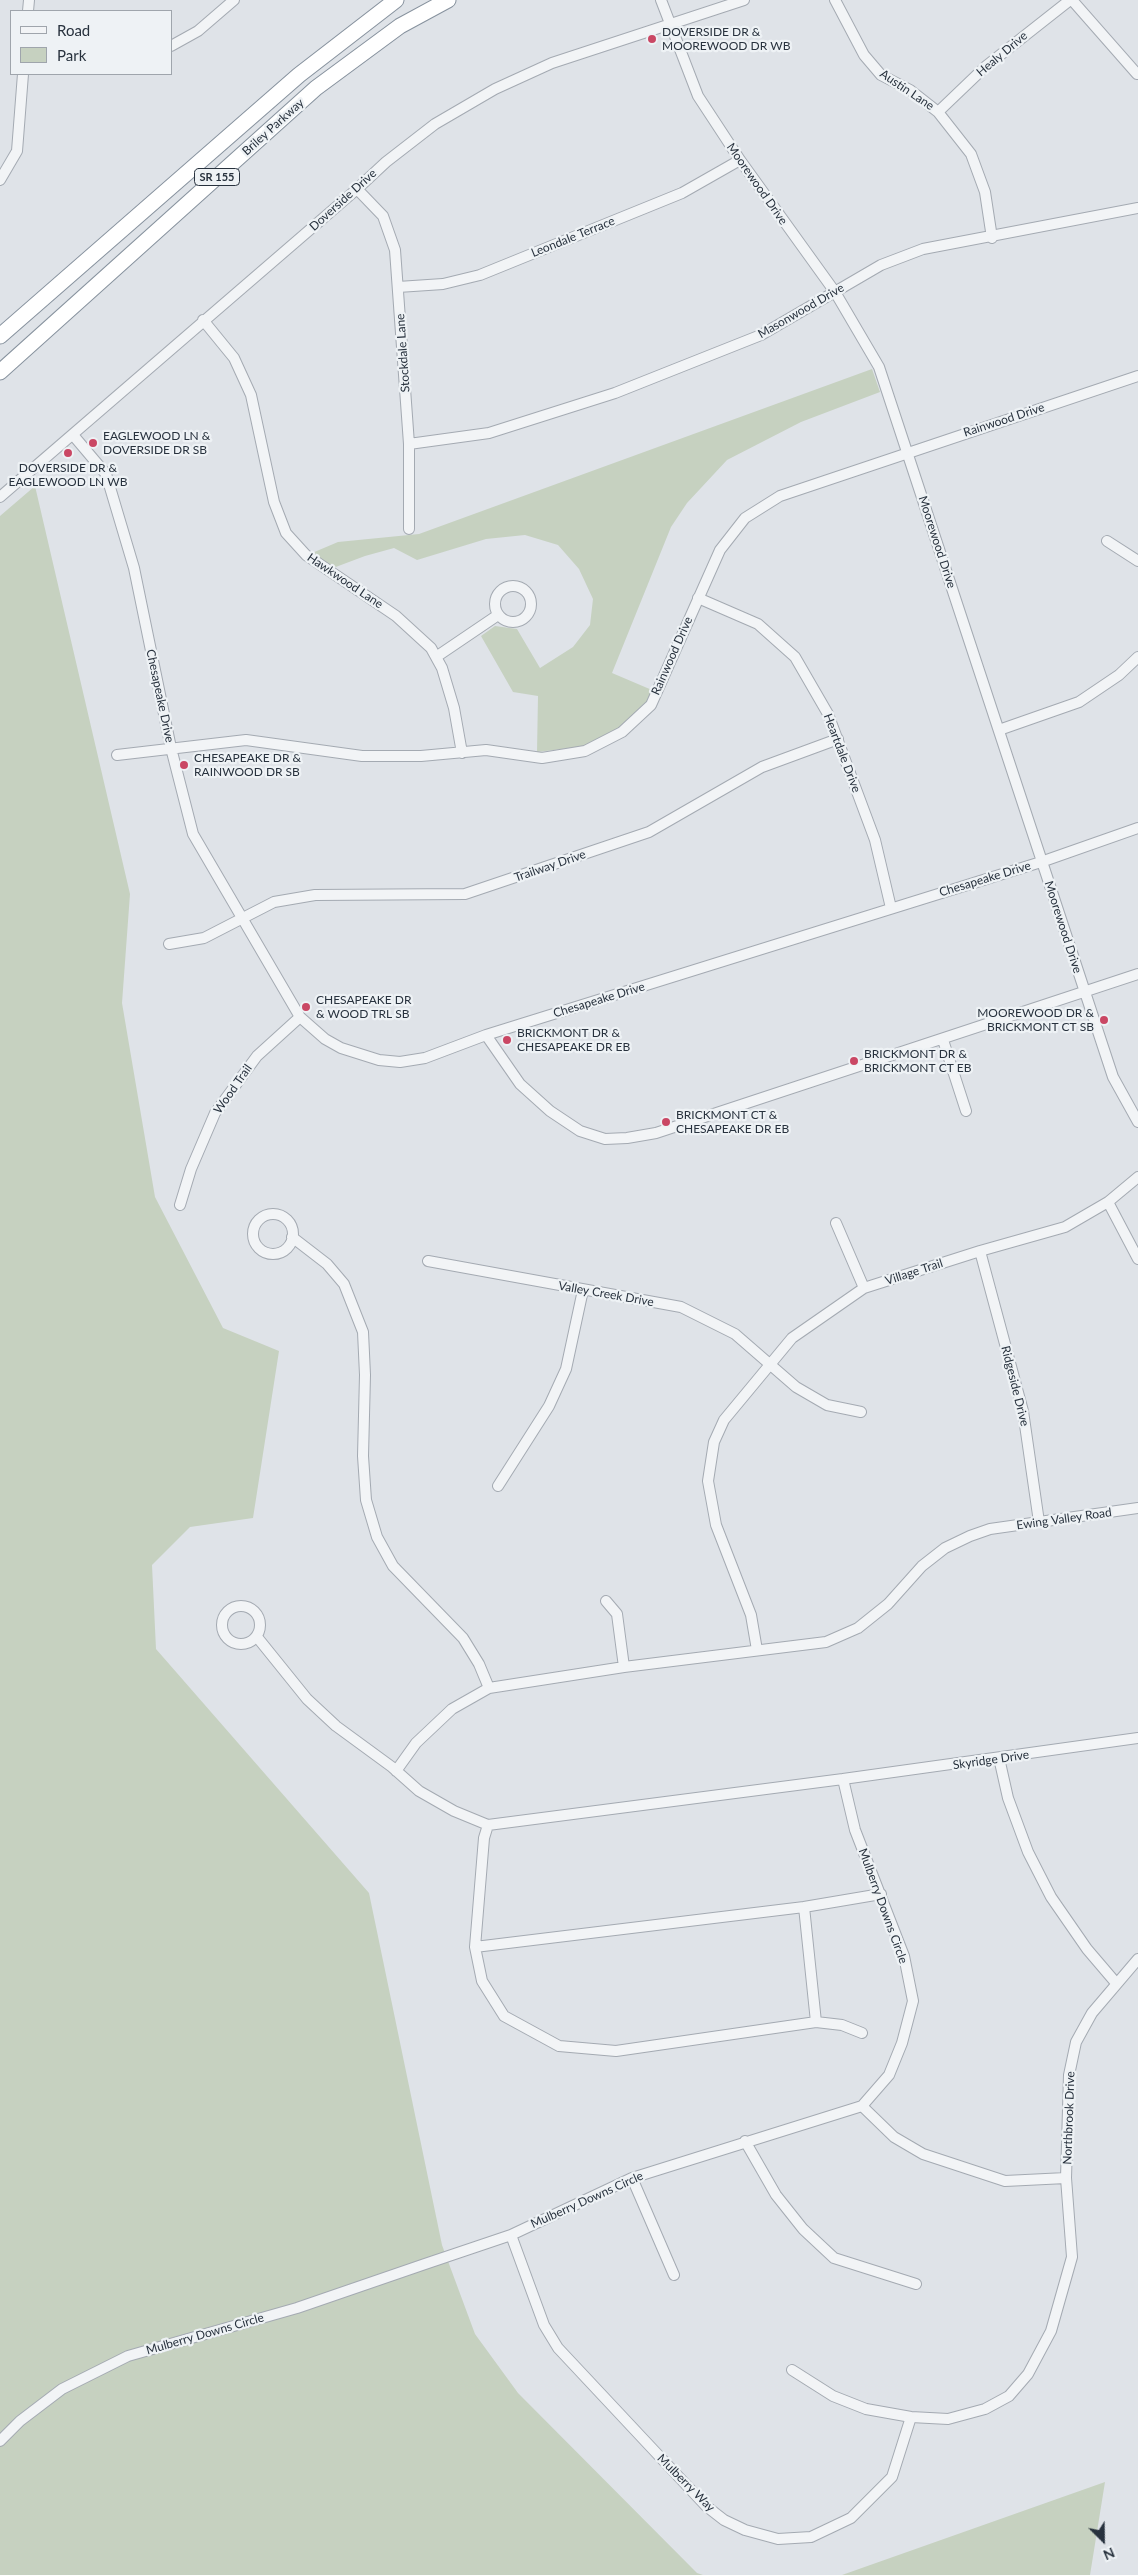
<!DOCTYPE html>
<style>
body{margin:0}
#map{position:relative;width:1138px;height:2575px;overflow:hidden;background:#dfe3e8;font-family:Lato,sans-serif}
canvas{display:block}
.legend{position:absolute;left:10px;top:10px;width:162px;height:65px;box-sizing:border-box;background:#eef2f5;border:1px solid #9fa5ac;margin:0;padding:6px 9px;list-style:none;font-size:15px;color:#28323e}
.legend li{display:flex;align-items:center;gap:10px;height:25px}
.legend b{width:25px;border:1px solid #9fa5ac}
.north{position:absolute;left:1078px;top:2515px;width:50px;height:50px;-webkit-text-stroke:4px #eef2f5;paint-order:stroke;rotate:157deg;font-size:14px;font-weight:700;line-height:20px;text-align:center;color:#28323e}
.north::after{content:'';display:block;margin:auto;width:18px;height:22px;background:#28323e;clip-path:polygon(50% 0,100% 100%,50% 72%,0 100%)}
</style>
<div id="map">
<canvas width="1138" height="2575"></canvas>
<ul class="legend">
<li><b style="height:6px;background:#f2f4f6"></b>Road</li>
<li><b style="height:14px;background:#c6d1c0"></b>Park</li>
</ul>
<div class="north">N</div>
</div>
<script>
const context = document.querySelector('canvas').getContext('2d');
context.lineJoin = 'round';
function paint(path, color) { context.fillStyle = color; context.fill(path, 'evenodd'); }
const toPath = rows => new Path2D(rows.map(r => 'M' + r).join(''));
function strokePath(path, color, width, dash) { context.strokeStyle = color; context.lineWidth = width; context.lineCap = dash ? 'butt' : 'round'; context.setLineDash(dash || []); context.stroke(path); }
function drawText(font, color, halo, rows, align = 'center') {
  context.font = font + ' Lato,sans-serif'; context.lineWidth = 4.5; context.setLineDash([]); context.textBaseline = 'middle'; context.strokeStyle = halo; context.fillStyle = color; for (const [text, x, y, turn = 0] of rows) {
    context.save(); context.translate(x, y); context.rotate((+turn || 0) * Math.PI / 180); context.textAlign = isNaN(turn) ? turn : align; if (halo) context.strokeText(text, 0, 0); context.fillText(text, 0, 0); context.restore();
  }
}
const green = toPath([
 [872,369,880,392,801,422,727,460,687,503,671,527,612,673,652,690,648,700,634,717,615,732,587,746,537,752,538,696,513,692,481,636,495,626,517,629,540,668,573,647,590,625,593,599,579,569,558,545,525,535,486,539,417,560,394,548,365,556,333,568,312,553,338,542,419,534],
 [35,486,130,894,122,1003,155,1197,223,1328,279,1351,253,1518,190,1527,152,1565,156,1649,369,1893,442,2245,475,2334,518,2393,697,2573,703,2575,0,2575,0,516],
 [1105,2482,1090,2575,842,2575]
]);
const minor = toPath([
 [661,0,698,96,740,160,835,292,879,367,1113,1077,1138,1122],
 [835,0,864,55,881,75,910,90,938,112,971,154,985,192,992,238],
 [1072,0,1137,74],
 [28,11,29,0],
 [171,46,198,31,234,0],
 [938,112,985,67,1070,0],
 [0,180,17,151,23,74],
 [357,189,383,216,395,250,409,444,409,529],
 [398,287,443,284,480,275,682,193,740,160],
 [203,320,234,358,251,395,274,502,286,533,306,555,396,616,431,648,442,668,454,708,462,753],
 [73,435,106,474,134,568,171,748,193,834,300,1017,325,1039,341,1048,379,1060,400,1062,425,1058,486,1035,1041,862,1138,828],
 [409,444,489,433,615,393,761,335,881,265,923,249,1138,208],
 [0,497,357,189,386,162,435,124,495,89,552,63,744,0],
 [1107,541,1138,561],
 '495 604a18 18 0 1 1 36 0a18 18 0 1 1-36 0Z',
 [698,598,758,624,795,657,828,714,875,840,891,908],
 [436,657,498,615],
 [999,730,1079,702,1119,675,1138,657],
 [117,755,246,740,362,756,421,756,486,750,542,758,585,751,622,732,651,705,720,550,745,518,780,496,1138,376],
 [169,944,204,938,274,902,315,895,465,894,649,832,762,767,838,739],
 [486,1035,520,1084,550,1111,580,1131,605,1139,627,1138,656,1133,1138,974],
 [943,1040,966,1111],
 [1108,1202,1138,1259],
 [180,1205,191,1169,215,1113,257,1056,300,1017],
 '253 1234a20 20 0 1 1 40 0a20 20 0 1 1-40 0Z',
 [836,1223,864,1288],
 [292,1237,327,1264,344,1284,363,1332,365,1375,363,1456,366,1500,377,1537,393,1566,463,1638,479,1664,489,1688],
 [980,1251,1023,1411,1039,1522],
 [428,1261,681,1307,735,1334,796,1387,827,1405,861,1412],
 [498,1486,549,1406,566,1369,583,1290],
 [606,1601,617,1614,624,1667],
 '222 1625a19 19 0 1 1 38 0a19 19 0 1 1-38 0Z',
 [257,1637,307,1699,336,1726,392,1767,419,1791,454,1811,488,1825],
 [757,1650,751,1615,716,1525,708,1481,714,1442,724,1420,792,1338,864,1288,980,1251,1065,1227,1108,1202,1138,1177],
 [999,1758,1008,1798,1028,1852,1051,1897,1087,1949,1116,1983],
 [396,1771,416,1743,452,1709,489,1688,624,1667,826,1642,858,1628,888,1604,922,1566,945,1548,970,1536,990,1529,1138,1508],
 [843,1779,1138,1738],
 [475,1947,804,1907],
 [816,2022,804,1907,881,1894],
 [862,2106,894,2137,923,2154,1005,2181,1066,2178],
 [745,2141,776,2195,803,2229,834,2258,916,2284],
 [632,2178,674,2275],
 [511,2235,544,2325,558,2348,706,2506,724,2520,745,2530,778,2539,811,2537,851,2518,892,2477,911,2417],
 [792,2370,833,2396,866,2409,911,2417,948,2419,985,2409,1009,2396,1028,2374,1051,2331,1072,2257,1066,2178,1069,2075,1076,2042,1092,2013,1138,1959],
 [0,2441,20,2421,62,2389,128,2356,297,2308,425,2264,511,2235,632,2178,862,2106,889,2075,902,2043,913,2001,904,1956,855,1830,843,1779,488,1825,484,1838,475,1947,482,1981,504,2016,559,2046,616,2051,816,2022,842,2025,862,2033]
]);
const highway = toPath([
 [0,336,299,75,396,0],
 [0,372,316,88,400,26,448,0]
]);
const markers = [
 [652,39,5,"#ca4764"],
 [93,443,5,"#ca4764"],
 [68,453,5,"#ca4764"],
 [184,765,5,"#ca4764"],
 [306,1007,5,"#ca4764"],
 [1104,1020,5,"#ca4764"],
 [507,1040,5,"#ca4764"],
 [854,1061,5,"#ca4764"],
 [666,1122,5,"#ca4764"]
];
const shields = [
 [217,177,45]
];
const shieldNames = [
 ["SR 155",217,177]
];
const poiNames = [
 ["DOVERSIDE DR &",662,32],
 ["MOOREWOOD DR WB",662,46],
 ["EAGLEWOOD LN &",103,436],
 ["DOVERSIDE DR SB",103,450],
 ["DOVERSIDE DR &",68,468,"center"],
 ["EAGLEWOOD LN WB",68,482,"center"],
 ["CHESAPEAKE DR &",194,758],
 ["RAINWOOD DR SB",194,772],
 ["CHESAPEAKE DR",316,1000],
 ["& WOOD TRL SB",316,1014],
 ["MOOREWOOD DR &",1094,1013,"right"],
 ["BRICKMONT CT SB",1094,1027,"right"],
 ["BRICKMONT DR &",517,1033],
 ["CHESAPEAKE DR EB",517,1047],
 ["BRICKMONT DR &",864,1054],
 ["BRICKMONT CT EB",864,1068],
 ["BRICKMONT CT &",676,1115],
 ["CHESAPEAKE DR EB",676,1129]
];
const streetNames = [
 ["Healy Drive",1002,54,-40],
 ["Austin Lane",907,90,34],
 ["Briley Parkway",273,127,-42],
 ["Moorewood Drive",757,184,55],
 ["Doverside Drive",343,200,-42],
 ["Leondale Terrace",573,237,-22],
 ["Masonwood Drive",801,311,-30],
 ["Stockdale Lane",403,353,-94],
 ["Rainwood Drive",1004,420,-18],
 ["Moorewood Drive",937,542,72],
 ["Hawkwood Lane",345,581,34],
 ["Rainwood Drive",672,656,-66],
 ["Chesapeake Drive",160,696,78],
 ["Heartdale Drive",842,753,69],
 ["Trailway Drive",550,866,-19],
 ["Chesapeake Drive",985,879,-17],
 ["Moorewood Drive",1063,927,72],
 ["Chesapeake Drive",599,1000,-17],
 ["Wood Trail",233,1089,-55],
 ["Village Trail",914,1272,-18],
 ["Valley Creek Drive",606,1294,10],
 ["Ridgeside Drive",1015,1386,76],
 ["Ewing Valley Road",1064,1519,-8],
 ["Skyridge Drive",991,1760,-8],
 ["Mulberry Downs Circle",883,1906,70],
 ["Northbrook Drive",1069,2118,-88],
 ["Mulberry Downs Circle",587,2200,-24],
 ["Mulberry Downs Circle",205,2334,-16],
 ["Mulberry Way",686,2483,45]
];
paint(green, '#c6d1c0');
strokePath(minor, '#a4aab2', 12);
strokePath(highway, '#87929e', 17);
strokePath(minor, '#f2f4f6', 10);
strokePath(highway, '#fff', 15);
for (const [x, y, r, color] of markers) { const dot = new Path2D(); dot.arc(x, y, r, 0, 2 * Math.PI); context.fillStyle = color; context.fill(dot); strokePath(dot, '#eef2f5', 2); }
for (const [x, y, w] of shields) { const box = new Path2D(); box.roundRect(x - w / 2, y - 8.5, w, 17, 4); context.fillStyle = '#eef2f5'; context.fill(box); strokePath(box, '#28323e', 1); }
drawText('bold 11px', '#28323e', null, shieldNames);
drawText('12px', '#28323e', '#eef2f5', poiNames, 'left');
drawText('12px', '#28323e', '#eef2f5', streetNames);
</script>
